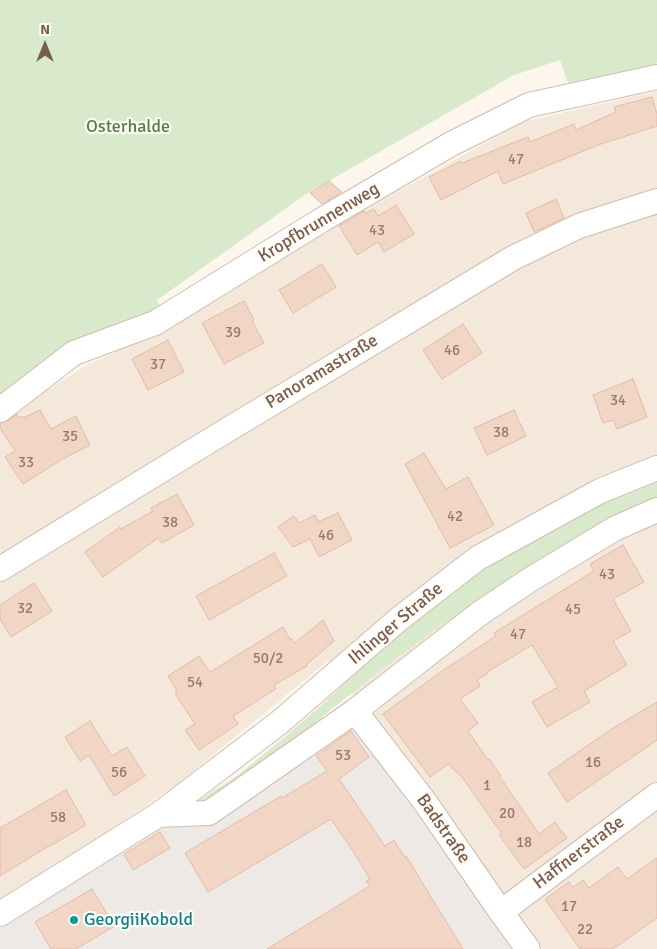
<!DOCTYPE html>
<meta charset="utf-8">
<style>
body{margin:0}
#map{position:relative;width:657px;height:949px;overflow:hidden;background:#fcf6ed;font-family:Signika,sans-serif}
canvas{display:block}
.north{position:absolute;left:20px;top:20px;width:50px;height:50px;-webkit-text-stroke:4px #fefaf4;paint-order:stroke;rotate:0deg;font-size:14px;font-weight:700;line-height:20px;text-align:center;color:#785d4f}
.north::after{content:'';display:block;margin:auto;width:18px;height:22px;background:#785d4f;clip-path:polygon(50% 0,100% 100%,50% 72%,0 100%)}
</style>
<div id="map">
<canvas width="657" height="949"></canvas>
<div class="north">N</div>
</div>
<script>
const context = document.querySelector('canvas').getContext('2d');
context.lineJoin = 'round';
function paint(path, color) { context.fillStyle = color; context.fill(path, 'evenodd'); }
const toPath = rows => new Path2D(rows.map(r => 'M' + r).join(''));
function strokePath(path, color, width, dash) { context.strokeStyle = color; context.lineWidth = width; context.lineCap = dash ? 'butt' : 'round'; context.setLineDash(dash || []); context.stroke(path); }
function drawText(font, color, halo, rows, align = 'center') {
  context.font = font + ' Signika,sans-serif'; context.lineWidth = 4.5; context.setLineDash([]); context.textBaseline = 'middle'; context.strokeStyle = halo; context.fillStyle = color; for (const [text, x, y, turn = 0] of rows) {
    context.save(); context.translate(x, y); context.rotate((+turn || 0) * Math.PI / 180); context.textAlign = isNaN(turn) ? turn : align; if (halo) context.strokeText(text, 0, 0); context.fillText(text, 0, 0); context.restore();
  }
}
const residential = toPath([
 [657,91,657,949,543,949,328,661,176,785,0,905,0,419,89,364,166,328,343,222,523,122]
]);
const industrial = toPath([
 [353,723,513,949,0,949,0,928,168,823,214,825]
]);
const green = toPath([
 [0,0,657,0,657,63,650,66,568,83,560,60,514,75,306,194,157,300,165,317,53,381,0,415],
 [657,481,657,499,577,540,434,630,381,670,333,708,239,786,199,805,196,802,237,776,286,736,335,693,377,651,428,610,491,563,558,523,620,494]
]);
const building = toPath([
 [652,97,657,114,657,126,598,145,503,184,498,171,441,200,429,177,461,161,462,163,528,137,530,142,574,124,576,130,616,112,614,107,652,97],
 [329,181,342,192,322,204,310,193,329,181],
 [556,199,564,218,534,232,526,213,556,199],
 [396,205,414,234,384,252,378,242,357,255,339,226,364,211,366,213,374,209,378,216,396,205],
 [322,264,336,287,293,313,279,290,322,264],
 [244,301,254,320,252,321,264,343,224,364,202,323,244,301],
 [463,324,482,353,442,379,423,350,463,324],
 [168,340,184,372,148,390,132,359,168,340],
 [633,379,647,417,617,429,613,420,603,423,593,395,633,379],
 [40,410,51,429,76,416,90,445,61,460,23,484,5,457,15,451,0,428,0,423,8,421,17,414,19,418,22,416,23,418,40,410],
 [514,410,526,436,487,455,474,428,514,410],
 [424,453,446,489,468,477,494,525,450,548,405,464,424,453],
 [177,494,194,525,162,543,158,538,103,577,85,552,120,527,121,529,153,511,151,508,177,494],
 [338,513,352,540,319,557,310,539,293,547,278,527,294,516,299,523,315,515,318,522,338,513],
 [623,545,644,582,613,599,631,631,613,641,627,665,584,691,590,702,547,727,532,702,558,687,532,645,487,672,488,673,477,680,480,686,460,699,478,723,468,731,488,760,489,759,501,776,500,777,539,834,555,822,567,838,524,869,499,835,502,834,462,777,448,764,430,777,383,714,442,671,496,636,494,633,594,571,590,564,623,545],
 [274,553,287,576,209,620,196,596,274,553],
 [34,583,52,611,11,637,0,619,0,605,34,583],
 [323,620,334,641,306,665,307,666,274,685,276,689,233,716,238,724,199,750,185,730,195,724,176,695,176,689,168,676,199,656,210,672,283,627,290,639,291,638,295,643,323,620],
 [657,702,657,740,567,802,548,773,613,728,657,702],
 [90,721,112,756,127,747,145,776,114,796,89,755,80,761,65,737,90,721],
 [351,731,369,757,339,779,385,846,394,840,405,858,406,856,463,949,267,949,370,886,366,881,370,879,351,848,331,819,208,892,185,853,281,796,282,798,327,771,316,756,351,731],
 [66,790,86,825,50,846,49,846,0,876,0,828,66,790],
 [160,832,170,848,133,870,124,854,160,832],
 [657,858,657,918,613,949,580,949,545,899,569,882,573,887,583,880,589,888,618,867,627,879,657,858],
 [92,889,109,917,108,918,113,927,76,949,51,949,35,922,92,889]
]);
const minor = toPath([
 [0,410,74,353,155,323,320,221,451,144,529,105,657,77],
 [0,569,214,438,513,258,579,226,657,201],
 [355,711,425,802,501,912,528,949],
 [158,815,209,813,355,711,479,614,528,581,614,529,657,510],
 [501,912,657,795],
 [0,914,158,815,280,722,399,619,478,558,600,491,657,468]
]);
const markers = [
 [74,920,5,"#0f9aa8"]
];
const numberNames = [
 ["47",516,160],
 ["43",377,231],
 ["39",233,333],
 ["46",452,351],
 ["37",158,365],
 ["34",618,401],
 ["38",501,433],
 ["35",70,437],
 ["33",26,463],
 ["42",455,517],
 ["38",170,523],
 ["46",326,536],
 ["43",607,575],
 ["32",25,609],
 ["45",573,610],
 ["47",518,635],
 ["50/2",268,659],
 ["54",195,683],
 ["53",343,756],
 ["16",593,763],
 ["56",119,773],
 ["1",487,786],
 ["20",507,814],
 ["58",58,818],
 ["18",524,843],
 ["17",569,907],
 ["22",585,930]
];
const parkNames = [
 ["Osterhalde",128,127]
];
const streetNames = [
 ["Kropfbrunnenweg",319,223,-31],
 ["Panoramastraße",322,372,-31],
 ["Ihlinger Straße",396,624,-40],
 ["Badstraße",443,829,55],
 ["Haffnerstraße",579,853,-37]
];
const cultureNames = [
 ["GeorgiiKobold",84,920]
];
paint(residential, '#f4e8db');
paint(industrial, '#eee9e5');
paint(green, '#d8eacb');
paint(building, '#f1d6c5');
strokePath(building, '#e3bca6', 1);
strokePath(minor, '#cfbeb1', 26);
strokePath(minor, '#fff', 24);
for (const [x, y, r, color] of markers) { const dot = new Path2D(); dot.arc(x, y, r, 0, 2 * Math.PI); context.fillStyle = color; context.fill(dot); strokePath(dot, '#fefaf4', 2); }
drawText('15px', '#967b6c', null, numberNames);
drawText('18px', '#587d47', '#fefaf4', parkNames);
drawText('18px', '#785d4f', '#fefaf4', streetNames);
drawText('18px', '#0d838f', '#fefaf4', cultureNames, 'left');
</script>
